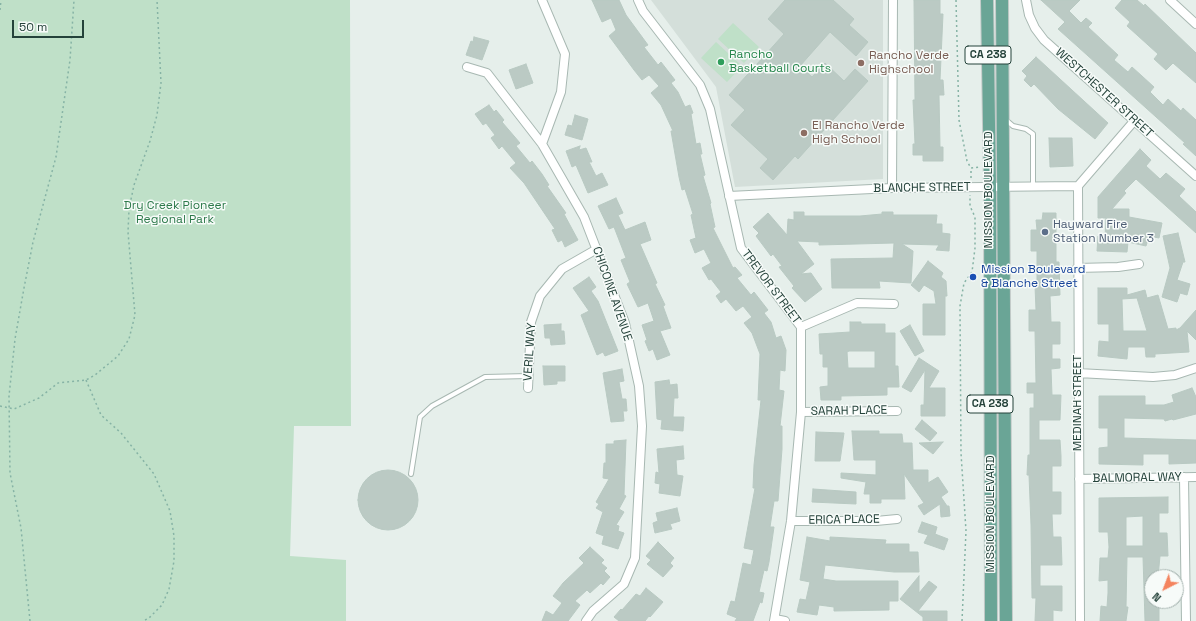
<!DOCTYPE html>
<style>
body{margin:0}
#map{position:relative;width:1196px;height:621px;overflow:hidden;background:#e6efeb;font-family:"Space Grotesk",sans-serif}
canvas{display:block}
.north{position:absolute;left:1144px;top:569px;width:40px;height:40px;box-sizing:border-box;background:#f7fbf9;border:1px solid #a3b1ad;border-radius:50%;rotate:222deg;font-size:11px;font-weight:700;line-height:16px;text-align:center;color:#24423a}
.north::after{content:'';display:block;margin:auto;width:14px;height:18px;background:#f4845f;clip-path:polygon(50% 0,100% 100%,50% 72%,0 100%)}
.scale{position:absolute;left:12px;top:20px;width:72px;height:18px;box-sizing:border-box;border:2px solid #24423a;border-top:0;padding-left:5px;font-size:12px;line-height:14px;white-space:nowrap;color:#24423a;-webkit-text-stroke:3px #f7fbf9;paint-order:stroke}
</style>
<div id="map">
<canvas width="1196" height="621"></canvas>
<div class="north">N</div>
<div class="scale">50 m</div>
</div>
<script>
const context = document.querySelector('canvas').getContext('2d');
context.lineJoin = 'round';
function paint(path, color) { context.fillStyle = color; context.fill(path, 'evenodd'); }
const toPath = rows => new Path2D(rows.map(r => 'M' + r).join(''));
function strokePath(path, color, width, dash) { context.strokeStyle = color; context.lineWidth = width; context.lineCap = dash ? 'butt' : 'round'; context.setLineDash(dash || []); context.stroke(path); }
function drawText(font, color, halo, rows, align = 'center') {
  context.font = font + ' "Space Grotesk",sans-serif'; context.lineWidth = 3; context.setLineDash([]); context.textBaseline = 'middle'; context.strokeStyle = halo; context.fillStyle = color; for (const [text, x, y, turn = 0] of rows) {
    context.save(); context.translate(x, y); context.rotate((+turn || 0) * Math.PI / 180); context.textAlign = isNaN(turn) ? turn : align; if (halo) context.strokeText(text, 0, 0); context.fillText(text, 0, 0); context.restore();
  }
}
const built = toPath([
 [651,0,883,0,883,179,735,187,716,87]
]);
const green = toPath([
 [0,0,350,0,351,426,294,426,290,556,346,560,346,621,0,621],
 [733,23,759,47,744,63,718,39],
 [716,42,742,66,727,82,701,58]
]);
const building = toPath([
 [592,0,619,0,626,15,648,45,644,47,658,65,661,62,675,80,671,83,678,92,685,107,690,105,693,113,691,114,696,144,700,143,702,154,700,154,705,175,703,176,711,203,710,204,715,227,713,228,733,268,735,267,742,275,737,278,751,295,754,292,768,310,764,313,771,322,776,338,781,336,786,350,785,371,780,370,779,390,784,391,780,426,782,426,782,449,778,501,774,501,770,527,774,527,769,562,767,571,764,570,759,592,764,593,762,603,760,602,753,621,735,621,737,618,727,614,731,601,735,602,743,563,751,565,754,550,744,548,755,488,753,488,754,465,761,400,758,400,760,354,752,333,744,323,752,317,743,306,736,311,726,299,721,303,716,296,721,292,711,279,709,280,702,268,711,263,704,249,695,253,690,240,696,238,691,215,693,214,685,189,682,190,679,177,671,131,673,131,661,105,651,93,659,86,649,75,642,80,634,70,609,36,616,30,611,18,602,22,592,0],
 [785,0,833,0,854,19,849,25,868,42,856,56,830,32,800,66,812,77,825,63,844,81,855,69,868,81,798,159,795,156,773,180,760,168,768,159,731,125,745,110,729,95,784,34,768,19,785,0],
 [914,0,940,0,940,14,943,14,940,80,943,80,944,95,939,95,940,147,943,147,943,161,923,161,923,155,913,155,913,144,915,144,913,100,915,100,914,0],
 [1041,0,1080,0,1069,11,1081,23,1086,18,1092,23,1088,27,1118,55,1114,60,1128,72,1132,67,1142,76,1154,87,1150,92,1163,105,1168,99,1181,111,1183,108,1196,120,1196,156,1183,144,1185,143,1058,29,1065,22,1041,0],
 [1122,0,1137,0,1144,6,1145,4,1196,53,1196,83,1173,63,1166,70,1154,59,1158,54,1127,26,1130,22,1115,8,1122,0],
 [474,37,489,41,482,60,466,55,471,41,473,42,474,37],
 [1036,57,1108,123,1095,139,1058,109,1034,84,1031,87,1024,80,1027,76,1022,71,1036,57],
 [526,64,533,83,516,89,509,70,526,64],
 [489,105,494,112,496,110,504,120,502,122,520,143,516,146,530,163,532,161,542,174,549,185,547,186,566,213,564,214,578,240,565,247,562,240,558,242,552,230,555,229,524,183,510,168,516,163,502,146,499,149,491,138,495,135,486,123,483,125,475,114,489,105],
 [575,115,588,119,582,140,565,135,568,125,572,126,575,115],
 [1049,138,1072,138,1073,166,1050,167,1049,138],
 [580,146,579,150,586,148,592,162,589,162,596,176,602,173,608,185,588,193,576,165,572,167,566,151,580,146],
 [1140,149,1151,160,1146,166,1160,179,1166,173,1185,189,1179,196,1196,212,1196,233,1136,179,1124,191,1126,193,1112,209,1129,209,1129,217,1162,223,1159,238,1149,236,1146,246,1128,242,1127,252,1097,251,1098,236,1105,236,1106,218,1098,218,1098,197,1140,149],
 [616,198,623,213,618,215,625,230,645,222,651,240,640,244,657,283,655,284,665,305,663,306,671,328,660,331,670,355,657,360,653,349,649,351,645,341,647,340,642,325,654,321,648,303,638,307,627,284,630,282,621,260,626,258,614,227,609,229,598,206,616,198],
 [794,212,804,212,804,216,860,216,882,214,882,212,893,212,893,215,937,215,936,224,942,224,942,233,950,234,949,251,936,250,939,245,902,244,913,251,911,283,879,281,880,288,832,288,831,259,893,258,894,243,819,245,819,242,797,241,814,264,801,274,811,273,822,289,805,302,792,288,794,286,779,267,782,266,773,254,771,256,756,236,759,233,753,227,768,213,787,235,788,219,794,220,794,212],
 [1043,213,1056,213,1056,262,1059,262,1060,295,1050,296,1051,322,1060,322,1060,344,1052,344,1052,359,1060,359,1060,368,1051,369,1052,395,1061,395,1060,420,1039,420,1039,440,1060,440,1061,456,1061,466,1052,466,1052,492,1061,492,1061,514,1052,514,1053,537,1061,537,1062,565,1040,565,1040,586,1062,586,1062,611,1053,610,1053,621,1035,621,1036,598,1032,598,1031,525,1029,475,1027,475,1028,455,1030,455,1030,408,1034,408,1034,393,1027,393,1027,383,1036,383,1035,331,1029,331,1029,310,1036,310,1035,286,1037,286,1037,251,1031,251,1031,230,1037,230,1036,220,1042,220,1043,213],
 [1178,233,1185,262,1183,262,1177,280,1190,284,1187,295,1180,293,1177,302,1162,297,1170,268,1163,236,1178,233],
 [928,261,943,273,941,277,946,281,947,296,945,296,945,335,923,335,923,304,936,304,934,291,924,285,919,292,911,285,928,261],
 [589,277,596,287,591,291,598,301,618,351,605,356,603,352,597,355,581,315,589,311,573,288,589,277],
 [1098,288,1127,288,1127,295,1145,290,1147,298,1158,295,1168,329,1176,328,1176,330,1180,328,1196,310,1196,340,1187,331,1189,352,1155,354,1155,357,1146,357,1145,347,1128,347,1127,359,1098,356,1099,341,1109,342,1109,324,1098,324,1098,288],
 [1137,298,1147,331,1123,331,1122,299,1137,298],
 [850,322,861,322,861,324,885,324,885,333,895,333,895,366,898,366,899,387,887,387,887,395,841,396,841,400,821,400,820,387,828,386,828,367,823,367,823,354,820,354,819,334,850,332,850,322],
 [849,351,875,351,875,368,848,368,847,352,849,351],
 [561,324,561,331,564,331,565,344,551,345,550,338,545,338,544,325,561,324],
 [910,325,924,351,915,356,900,331,910,325],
 [919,358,939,371,929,388,945,388,945,416,921,416,921,405,924,405,925,370,911,392,902,387,919,358],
 [543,366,565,366,565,381,557,381,557,384,544,385,543,366],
 [622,369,624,381,619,382,622,399,626,399,627,411,623,411,624,421,611,422,603,373,622,369],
 [669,380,670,385,677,384,678,398,674,398,673,417,684,417,683,431,661,429,662,420,657,419,655,382,669,380],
 [1192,388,1196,397,1196,414,1173,420,1172,419,1165,421,1164,419,1124,418,1124,438,1196,440,1196,463,1169,464,1169,454,1143,454,1143,465,1099,464,1099,448,1108,447,1108,428,1099,428,1099,396,1145,396,1145,405,1164,405,1174,402,1172,395,1192,388],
 [922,420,937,433,930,441,915,429,922,420],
 [852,431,879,431,879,434,902,434,903,443,912,443,913,470,928,470,928,483,938,477,948,492,941,497,947,506,949,506,950,516,941,517,940,504,924,515,918,506,924,503,904,474,905,499,881,499,881,503,870,503,870,494,864,494,866,482,841,478,841,473,876,475,876,460,854,460,852,431],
 [816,432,844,433,840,461,815,461,816,432],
 [626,440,624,495,626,496,619,509,624,512,616,525,619,526,618,531,624,533,618,549,602,544,604,536,596,533,603,512,596,508,599,504,596,502,609,479,603,478,604,463,606,463,606,444,614,444,614,441,626,440],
 [943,442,933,454,919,443,943,442],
 [683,446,684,459,676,460,677,475,683,476,680,496,659,493,660,484,655,483,656,472,659,473,657,449,683,446],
 '358 500a30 30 0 1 1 60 0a30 30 0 1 1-60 0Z',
 [813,489,856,492,856,504,812,502,813,489],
 [1168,497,1168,513,1159,513,1159,533,1167,533,1168,556,1160,556,1158,577,1152,577,1152,601,1159,601,1159,621,1145,621,1143,557,1127,557,1126,607,1128,607,1126,621,1100,621,1101,606,1107,607,1108,593,1108,580,1099,581,1100,558,1108,558,1109,547,1108,532,1099,532,1099,498,1168,497],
 [1143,516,1143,546,1126,546,1126,517,1143,516],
 [677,508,680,521,670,524,672,529,655,533,653,523,658,521,656,513,677,508],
 [922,522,937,527,935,534,948,539,944,550,924,543,928,535,918,532,922,522],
 [807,537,830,541,830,537,886,540,885,544,909,544,909,552,918,552,919,572,894,572,825,565,823,579,836,581,898,581,898,601,889,601,889,610,834,611,834,607,819,605,817,615,797,612,800,599,806,600,810,582,800,580,807,537],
 [658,542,674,558,670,563,673,566,663,577,647,564,651,560,646,556,658,542],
 [590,547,604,560,601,563,607,568,604,571,610,577,603,585,601,583,590,593,587,590,575,601,580,605,568,621,542,621,546,611,553,615,562,603,553,596,563,583,584,563,579,558,590,547],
 [919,576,919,593,929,581,937,587,918,611,947,611,947,621,923,621,923,617,900,599,919,576],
 [646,588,663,602,650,617,649,616,645,621,619,621,614,617,621,609,622,610,636,594,640,596,646,588]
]);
const path = toPath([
 [956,0,959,120,967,161,971,168,980,167],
 [0,10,1,0],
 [971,178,971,168],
 [86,380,101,415,121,433,154,474,170,511,174,536,174,561,169,589,162,605,149,618,143,621],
 [0,406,14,409,39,398,58,383,86,380,95,375,118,356,129,339,135,315,128,232,129,209,134,185,150,141,157,115,161,83,157,0],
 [30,621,21,528,10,473,9,396,15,339,24,288,33,242,56,157,70,60,74,0],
 [962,621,966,531,961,453,960,306,964,283,972,272,975,248,975,217,970,206,970,195]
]);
const service = toPath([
 [1006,120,1013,126,1026,129,1033,134,1033,186],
 [411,474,420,417,432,406,485,377,528,376]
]);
const minor = toPath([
 [638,0,643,11,700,85,710,109,741,248,801,327,801,412,791,521,774,621],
 [1026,0,1029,15,1035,28,1044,40,1196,176],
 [1170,0,1196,24],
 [467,67,487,73,542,144,584,217,625,323,639,386,642,426,635,558,624,584,593,611,586,621],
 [542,144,561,92,565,54,542,0],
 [1078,186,1080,621],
 [892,188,893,0],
 [729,196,892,188,1078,186,1135,120],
 [1077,268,1118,267,1139,264],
 [801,327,857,303,894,304],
 [1078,373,1153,377,1175,375,1196,368],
 [528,388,531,322,540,296,562,269,597,249],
 [801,412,897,411],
 [1184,477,1186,621],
 [1079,479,1196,477],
 [791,521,876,521,897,519],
 [775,619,785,621]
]);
const primary = toPath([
 [987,0,990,186,991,621],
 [1002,0,1006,621]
]);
const markers = [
 [721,62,4,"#2e9e5b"],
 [861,63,4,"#8d6e63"],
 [804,133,4,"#8d6e63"],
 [1045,232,4,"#5c6f8a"],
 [973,277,4,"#1a4fb4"]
];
const shields = [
 [988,55,46],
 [990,404,46]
];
const shieldNames = [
 ["CA 238",988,55],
 ["CA 238",990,404]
];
const leisureNames = [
 ["Rancho",729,55],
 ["Basketball Courts",729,69]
];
const educationNames = [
 ["Rancho Verde",869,56],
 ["Highschool",869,70],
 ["El Rancho Verde",812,126],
 ["High School",812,140]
];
const streetNames = [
 ["WESTCHESTER STREET",1104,93,42],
 ["BLANCHE STREET",922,188,-1],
 ["MISSION BOULEVARD",989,190,-90],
 ["TREVOR STREET",771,287,53],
 ["CHICOINE AVENUE",612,294,71],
 ["VERIL WAY",530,352,-86],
 ["MEDINAH STREET",1078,403,-90],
 ["SARAH PLACE",849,411,-1],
 ["BALMORAL WAY",1137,478,-1],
 ["MISSION BOULEVARD",991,514,-90],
 ["ERICA PLACE",844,520,-1]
];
const parkNames = [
 ["Dry Creek Pioneer",175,206],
 ["Regional Park",175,220]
];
const serviceNames = [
 ["Hayward Fire",1053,225],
 ["Station Number 3",1053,239]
];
const transitNames = [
 ["Mission Boulevard",981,270],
 ["& Blanche Street",981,284]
];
paint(built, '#d4dfda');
paint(green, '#bfe0c8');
paint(building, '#bbcac4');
strokePath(building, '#b8c9c2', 1);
strokePath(service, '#a8b8b2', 6);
strokePath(minor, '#a8b8b2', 10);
strokePath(primary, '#c2cac8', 14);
strokePath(path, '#86b3a5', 1.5, [2, 3]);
strokePath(service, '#fff', 4);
strokePath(minor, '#fff', 8);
strokePath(primary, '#6aa596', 12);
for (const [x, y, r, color] of markers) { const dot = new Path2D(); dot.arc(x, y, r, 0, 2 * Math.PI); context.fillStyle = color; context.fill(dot); strokePath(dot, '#f7fbf9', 1.5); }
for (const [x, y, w] of shields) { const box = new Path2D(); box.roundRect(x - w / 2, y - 9, w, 18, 3); context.fillStyle = '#f7fbf9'; context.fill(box); strokePath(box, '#24423a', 1); }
drawText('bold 11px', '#24423a', null, shieldNames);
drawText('12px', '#27864d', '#f7fbf9', leisureNames, 'left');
drawText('12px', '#785e54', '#f7fbf9', educationNames, 'left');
drawText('12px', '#24423a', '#f7fbf9', streetNames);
drawText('12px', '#2d7a4b', '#f7fbf9', parkNames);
drawText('12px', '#4e5e75', '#f7fbf9', serviceNames, 'left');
drawText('12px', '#164399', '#f7fbf9', transitNames, 'left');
</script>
